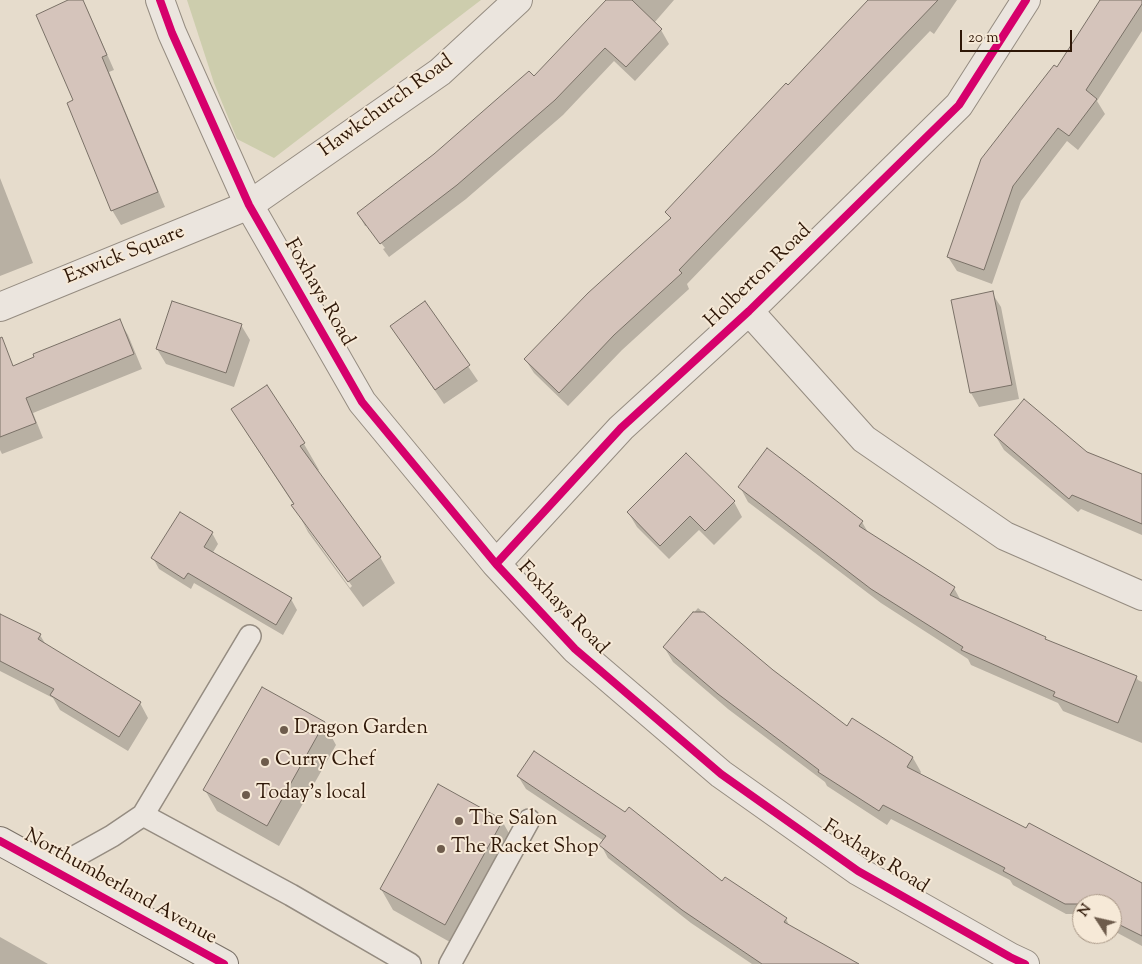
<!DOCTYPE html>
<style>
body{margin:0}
#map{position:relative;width:1142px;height:964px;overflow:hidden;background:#e6dccc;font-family:"Sorts Mill Goudy",serif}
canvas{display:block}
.north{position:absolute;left:1072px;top:894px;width:50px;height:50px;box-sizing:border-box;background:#f6e9d7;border:1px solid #a69584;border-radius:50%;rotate:305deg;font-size:14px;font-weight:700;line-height:20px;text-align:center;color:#2e1707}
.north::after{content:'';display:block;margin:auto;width:18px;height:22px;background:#6e5c4c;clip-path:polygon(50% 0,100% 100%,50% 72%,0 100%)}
.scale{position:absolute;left:960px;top:30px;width:112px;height:22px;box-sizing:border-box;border:2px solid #2e1707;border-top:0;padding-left:6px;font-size:15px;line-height:18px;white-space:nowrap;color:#2e1707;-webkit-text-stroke:4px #f6e9d7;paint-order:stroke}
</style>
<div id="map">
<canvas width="1142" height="964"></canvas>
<div class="north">N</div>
<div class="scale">20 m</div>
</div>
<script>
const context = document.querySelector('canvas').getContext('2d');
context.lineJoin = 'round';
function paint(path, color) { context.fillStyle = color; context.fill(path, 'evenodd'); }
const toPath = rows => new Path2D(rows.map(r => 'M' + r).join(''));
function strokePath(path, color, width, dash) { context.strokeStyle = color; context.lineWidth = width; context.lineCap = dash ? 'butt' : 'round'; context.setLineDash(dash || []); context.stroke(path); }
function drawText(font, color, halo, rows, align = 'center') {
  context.font = font + ' "Sorts Mill Goudy",serif'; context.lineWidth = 4; context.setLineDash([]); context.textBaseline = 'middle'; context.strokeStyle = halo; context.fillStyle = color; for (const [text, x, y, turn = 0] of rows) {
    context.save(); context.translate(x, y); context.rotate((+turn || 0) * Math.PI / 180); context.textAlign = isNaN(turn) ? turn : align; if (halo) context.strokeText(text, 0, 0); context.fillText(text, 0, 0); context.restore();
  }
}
const green = toPath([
 [187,0,481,0,274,158,237,139,214,83]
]);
const shadow = toPath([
 [72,0,82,0,88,11,114,70,109,72,165,207,121,225,112,210,68,103,75,101],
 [608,0,674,0,654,23,661,30,669,44,635,81,614,61,563,115,466,199,389,257,383,249,385,248,368,226,365,226,358,213,534,78],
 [883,0,957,0,934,34,930,31,687,284,689,289,622,350,568,406,534,373,525,359,671,219,667,212,788,86],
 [1101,0,1142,0,1142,31,1097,101,1105,114,1078,150,1067,141,1021,201,992,284,957,271,948,257,1057,69],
 [0,178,33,263,0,276],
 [992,293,1001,307,1019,399,979,407,971,393],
 [425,303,478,381,444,404,391,326],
 [119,320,128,335,142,369,33,413,43,438,2,454,0,450,0,372],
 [241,325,250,340,234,387,166,364,157,349],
 [267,387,304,444,319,470,317,471,380,557,395,583,363,607,308,532,294,505,248,435,233,409],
 [305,522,352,586,350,588,307,528,304,523],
 [995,435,1086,453,1142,476,1142,535,1081,509,1078,512,1004,450],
 [740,487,862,522,869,534,954,588,961,601,1045,638,1046,641,1136,677,1138,680,1142,682,1142,743,1063,711,1058,703,971,665,968,659,881,603,748,502],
 [734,502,742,517,714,545,699,530,669,559,637,527,628,512],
 [212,533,218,544,212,554,291,599,297,610,283,635,194,583,191,589,159,569,153,558],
 [698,608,773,671,847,728,913,758,921,772,920,774,1027,830,1029,825,1142,883,1142,946,1112,930,1112,904,1082,904,1082,915,1078,914,1066,914,1013,885,1010,880,891,819,887,825,827,786,825,782,728,709,673,662,664,647],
 [0,615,40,635,46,645,140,703,148,718,128,751,60,710,53,698,0,671],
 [324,723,336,745,279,846,217,811,205,790],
 [518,776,723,883,786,919,790,927,857,964,752,964,691,923,608,858,601,845,604,841,526,789],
 [502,821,514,842,457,946,393,910,381,889],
 [0,937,48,964,0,964]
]);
const building = toPath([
 [68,0,83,0,107,55,102,57,158,192,111,211,67,103,73,100,36,15,68,0],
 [606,0,632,0,662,29,626,67,605,48,555,100,457,185,380,244,357,213,434,154,529,71,534,76,606,0],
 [868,0,938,0,679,270,682,273,614,335,559,393,524,359,588,293,671,218,665,212,786,83,788,85,868,0],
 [1100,0,1142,0,1142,4,1086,90,1097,99,1069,136,1058,128,1013,186,984,270,947,257,981,159,1054,65,1057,67,1100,0],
 [993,291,1012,385,970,393,951,300,993,291],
 [172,301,242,324,226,373,156,349,172,301],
 [425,301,470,365,435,390,390,326,425,301],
 [120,319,134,354,26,398,36,423,0,437,0,338,2,337,13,366,34,357,33,354,120,319],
 [267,385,305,443,300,446,381,557,348,582,291,505,294,504,231,409,267,385],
 [1024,399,1087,452,1142,474,1142,524,1072,495,1069,499,994,435,1024,399],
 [767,448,863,521,859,526,955,587,950,595,1046,637,1045,639,1137,676,1118,723,1053,696,1055,692,961,650,963,647,871,589,738,487,767,448],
 [686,453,735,501,705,531,690,516,660,546,627,512,686,453],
 [180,512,213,532,204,547,292,598,276,625,188,573,184,579,151,558,180,512],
 [693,612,704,612,773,670,847,726,852,718,913,757,907,767,1026,828,1029,823,1142,883,1142,936,1112,921,1112,904,1065,904,1003,871,1005,868,883,805,879,811,818,772,819,770,718,694,663,647,693,612],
 [0,614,41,634,38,639,141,702,119,737,50,695,54,689,0,661,0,614],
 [262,687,325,722,267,826,203,790,262,687],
 [534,751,625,812,629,807,722,881,725,877,787,918,784,922,859,964,762,964,682,910,599,845,606,836,517,776,534,751],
 [438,784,503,820,445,925,380,889,438,784]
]);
const lane = toPath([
 [143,815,250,636],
 [51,870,112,836,143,815,291,895,410,964],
 [450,964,529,820]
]);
const street = toPath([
 [160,0,172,33,249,205,362,402,496,564,575,649,721,774,858,871,1010,957,1025,964],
 [0,307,249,205,440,72,518,0],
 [749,311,864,439,1005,536,1142,596],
 [496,564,621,428,749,311,959,105,1026,0]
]);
const secondary = toPath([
 [0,841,224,964]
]);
const cycleway = toPath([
 [160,0,172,33,249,205,362,402,496,564,575,649,721,774,858,871,1010,957,1025,964],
 [496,564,621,428,749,311,959,105,1026,0],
 [0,841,224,964]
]);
const markers = [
 [284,730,5,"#6e5c4c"],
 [265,762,5,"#6e5c4c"],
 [246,795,5,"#6e5c4c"],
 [459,821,5,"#6e5c4c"],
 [441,849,5,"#6e5c4c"]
];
const streetNames = [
 ["Hawkchurch Road",387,107,-36],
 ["Exwick Square",125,256,-22],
 ["Holberton Road",759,277,-44],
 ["Foxhays Road",318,293,60],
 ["Foxhays Road",562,609,46],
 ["Foxhays Road",875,858,32],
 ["Northumberland Avenue",120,888,29]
];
const poiNames = [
 ["Dragon Garden",294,730],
 ["Curry Chef",275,762],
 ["Today's local",256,795],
 ["The Salon",469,821],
 ["The Racket Shop",451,849]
];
paint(green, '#cdcdad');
paint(shadow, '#0003');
paint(building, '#d5c4bb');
strokePath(building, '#7a7167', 1);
strokePath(lane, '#958c81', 24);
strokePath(street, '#958c81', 30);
strokePath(secondary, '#7a7167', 30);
strokePath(lane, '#ebe5de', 21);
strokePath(street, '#ebe5de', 28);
strokePath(secondary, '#ebe5de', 28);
strokePath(cycleway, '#d6006c', 8);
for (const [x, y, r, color] of markers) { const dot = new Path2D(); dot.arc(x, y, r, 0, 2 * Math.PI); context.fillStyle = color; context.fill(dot); strokePath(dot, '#f6e9d7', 2); }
drawText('20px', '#2e1707', '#f6e9d7', streetNames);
drawText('20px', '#2e1707', '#f6e9d7', poiNames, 'left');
</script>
